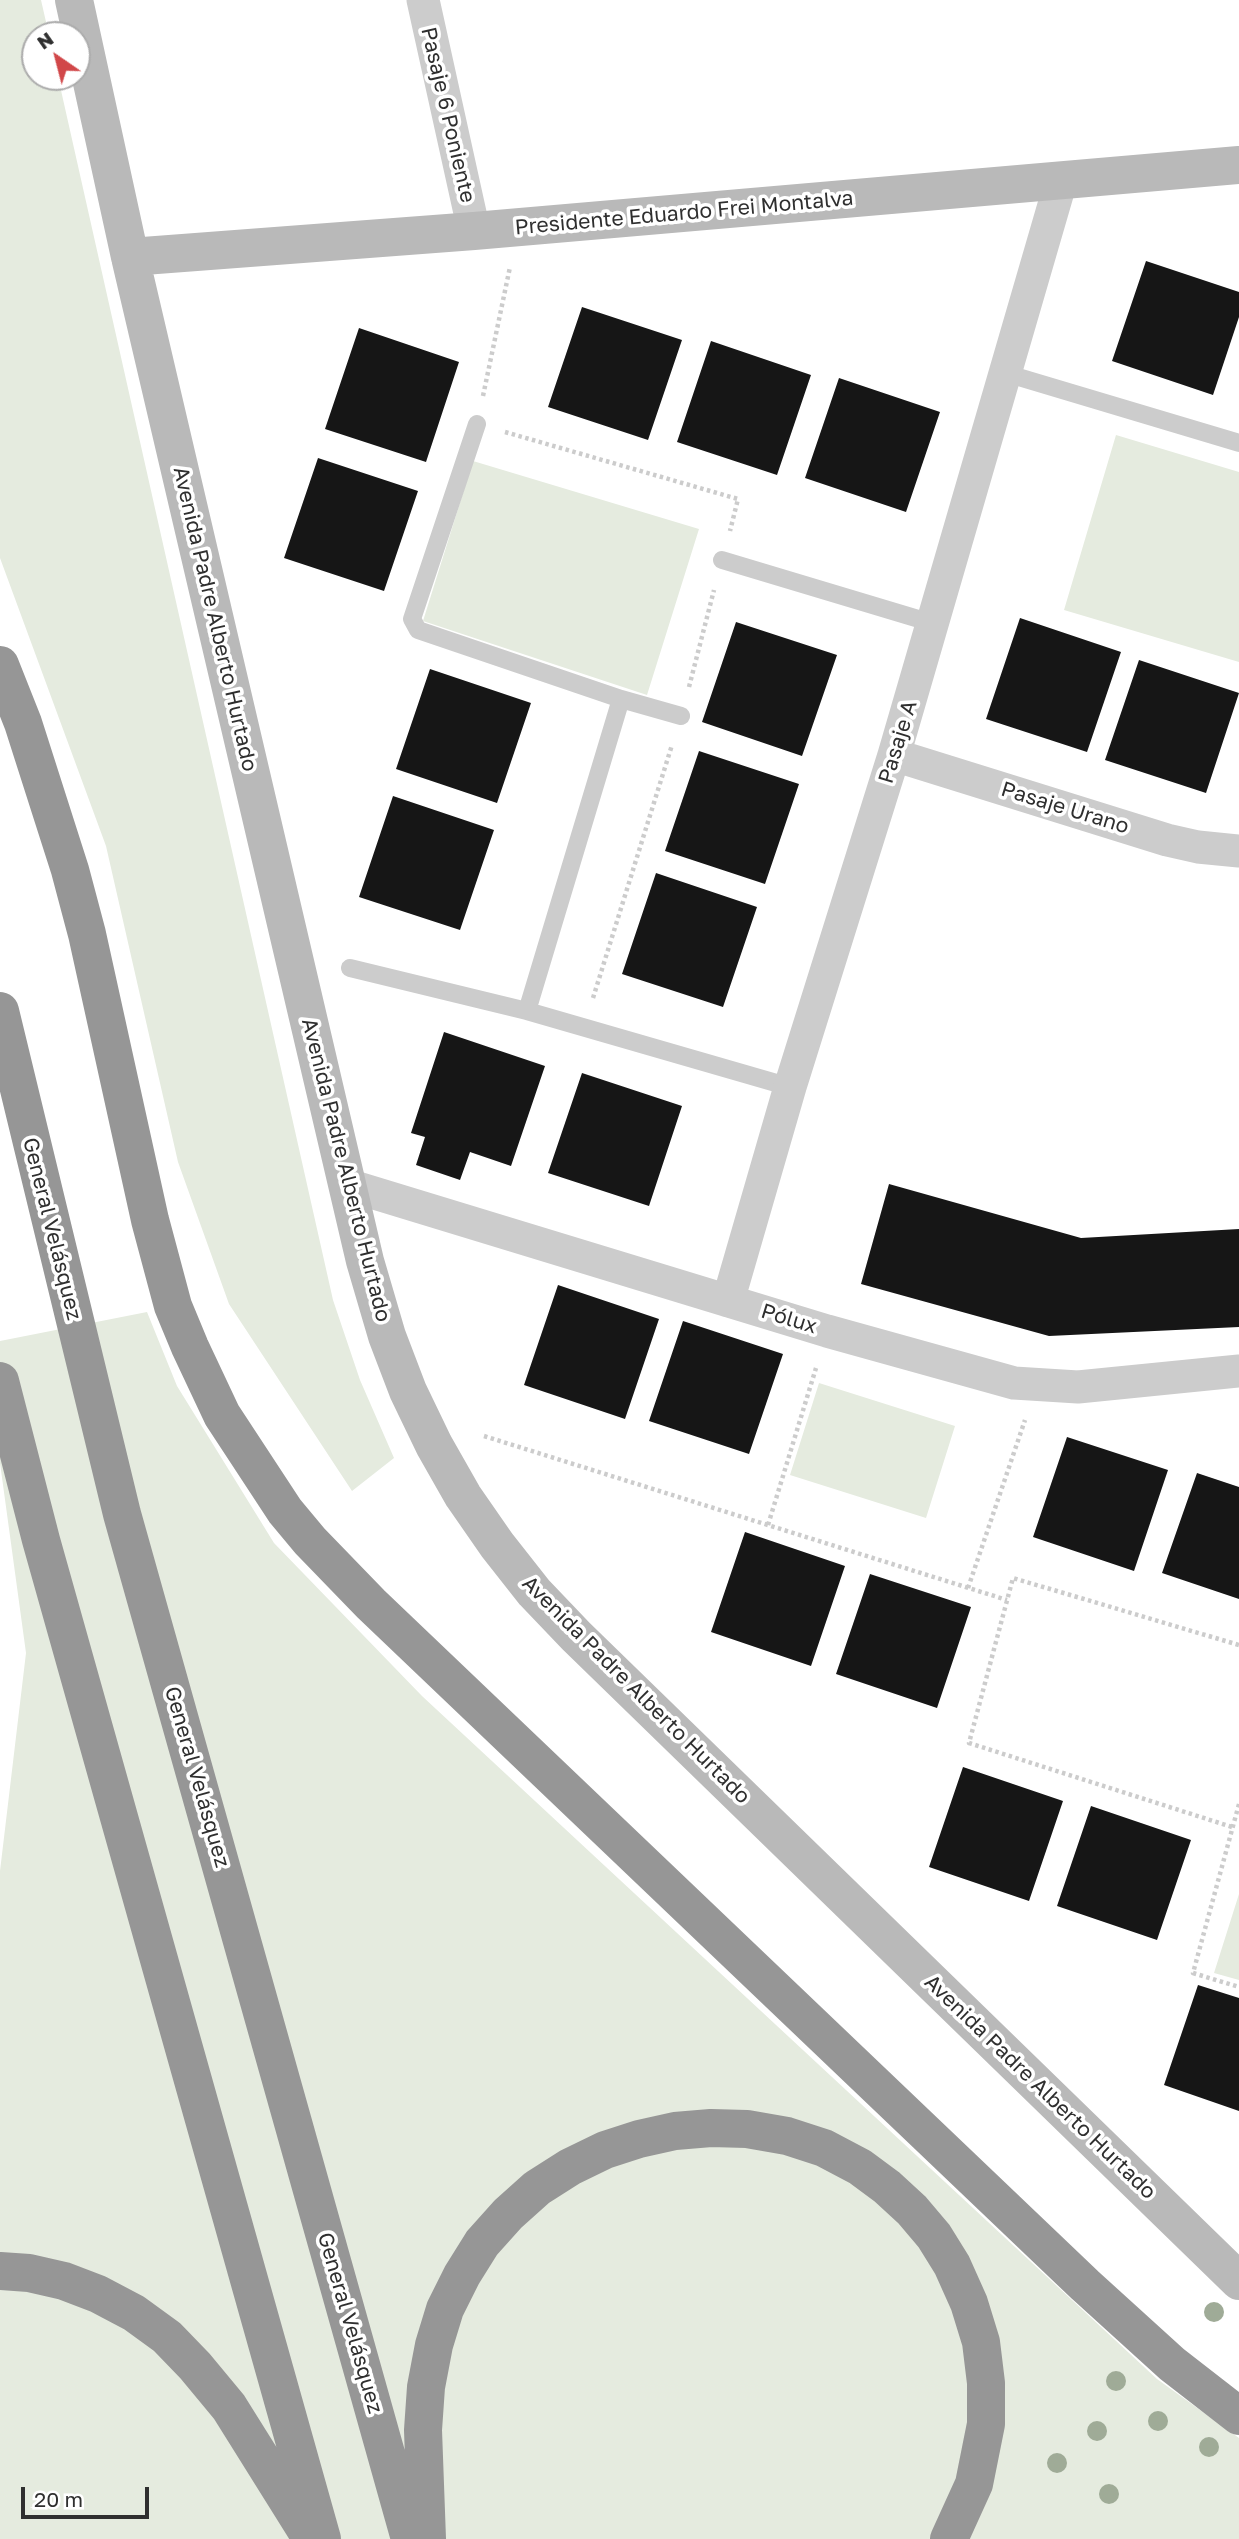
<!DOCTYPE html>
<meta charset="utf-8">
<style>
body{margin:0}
#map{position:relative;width:1239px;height:2539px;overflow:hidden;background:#fff;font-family:"Golos Text",sans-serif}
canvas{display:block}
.north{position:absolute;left:21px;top:21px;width:70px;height:70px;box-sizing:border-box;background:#fff;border:2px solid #acacac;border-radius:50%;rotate:325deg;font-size:19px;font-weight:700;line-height:28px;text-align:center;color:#2f2f2f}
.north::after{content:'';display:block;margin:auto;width:24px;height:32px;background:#d14749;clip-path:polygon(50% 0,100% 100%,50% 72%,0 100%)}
.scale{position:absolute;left:21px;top:2487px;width:128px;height:32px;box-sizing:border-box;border:4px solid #2f2f2f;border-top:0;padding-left:9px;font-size:21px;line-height:24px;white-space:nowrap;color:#2f2f2f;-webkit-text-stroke:5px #fff;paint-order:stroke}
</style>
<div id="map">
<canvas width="1239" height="2539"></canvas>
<div class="north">N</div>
<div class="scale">20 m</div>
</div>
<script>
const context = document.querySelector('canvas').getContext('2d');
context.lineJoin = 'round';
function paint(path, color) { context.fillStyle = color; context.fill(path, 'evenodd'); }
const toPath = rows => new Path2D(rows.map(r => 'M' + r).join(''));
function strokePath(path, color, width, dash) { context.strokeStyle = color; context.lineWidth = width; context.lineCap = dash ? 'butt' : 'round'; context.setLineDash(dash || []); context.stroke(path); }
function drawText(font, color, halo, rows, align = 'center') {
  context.font = font + ' "Golos Text",sans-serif'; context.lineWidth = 7; context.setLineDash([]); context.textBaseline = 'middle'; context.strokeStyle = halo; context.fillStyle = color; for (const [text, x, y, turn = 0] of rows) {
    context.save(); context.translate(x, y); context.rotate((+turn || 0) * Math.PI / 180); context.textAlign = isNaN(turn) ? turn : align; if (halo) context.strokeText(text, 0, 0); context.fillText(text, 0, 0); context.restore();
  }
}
const green = toPath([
 [0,0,41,0,49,35,35,35,35,77,58,77,333,1300,360,1380,394,1458,352,1491,229,1304,178,1162,106,846,0,558],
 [1116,435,1239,472,1239,662,1064,610],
 [473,461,699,529,647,695,423,621],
 [147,1312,177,1386,274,1543,422,1696,1157,2379,1239,2438,1239,2539,0,2539,0,1871,26,1653,0,1463,0,1341],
 [819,1383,955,1426,926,1518,790,1475],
 [1239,1894,1239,1980,1214,1973]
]);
const building = toPath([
 [1146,261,1239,292,1239,317,1213,395,1112,361],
 [582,307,682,340,648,440,548,407],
 [359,328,459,362,426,462,325,429],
 [711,341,811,375,777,475,677,442],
 [839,378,940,412,906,512,805,478],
 [318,458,418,491,384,591,284,558],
 [1020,618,1121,652,1087,752,986,719],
 [736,622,837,655,802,756,702,722],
 [1139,660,1239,693,1206,793,1105,760],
 [430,669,531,703,497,803,396,769],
 [699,751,799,784,765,884,665,851],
 [393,796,494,830,460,930,359,897],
 [656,873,757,907,723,1007,622,974],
 [444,1032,545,1066,511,1166,470,1152,460,1180,416,1165,425,1137,411,1133],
 [582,1073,682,1106,649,1206,548,1173],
 [889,1184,1081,1238,1239,1229,1239,1327,1049,1336,861,1284],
 [558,1285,659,1319,625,1419,524,1385],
 [683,1321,783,1354,749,1454,649,1421],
 [1067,1437,1168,1470,1134,1571,1033,1537],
 [1197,1473,1239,1487,1239,1599,1162,1573],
 [745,1532,845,1566,811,1666,711,1632],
 [870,1574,971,1607,937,1708,836,1674],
 [963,1767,1063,1801,1029,1901,929,1867],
 [1091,1806,1191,1840,1157,1940,1057,1906],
 [1198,1985,1239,1998,1239,2111,1164,2085]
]);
const path = toPath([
 [483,396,510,267],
 [505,432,738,499,730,531],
 [689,687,714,590],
 [593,998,672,745],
 [484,1436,1007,1600],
 [768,1525,816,1368],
 [968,1588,1025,1420],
 [1239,1804,1193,1973,1239,1987],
 [1232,1827,969,1743,1013,1578,1239,1645]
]);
const lane = toPath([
 [1005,373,1239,443],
 [477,424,412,619,418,630,621,699,681,716],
 [722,560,932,623],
 [350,968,527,1011,790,1087],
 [527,1011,621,699]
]);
const street = toPath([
 [423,0,474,231],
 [894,755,1167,840,1198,847,1239,851],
 [348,1185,827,1331,1014,1383,1078,1387,1239,1371],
 [728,1301,790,1087,894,755,1061,181]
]);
const secondary = toPath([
 [74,0,130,257,365,1261,387,1336,408,1391,434,1445,463,1496,497,1545,534,1592,576,1636,1239,2281],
 [130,257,474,231,1239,165]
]);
const highway = toPath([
 [0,665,23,723,70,870,87,934,150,1220,173,1306,190,1347,222,1415,285,1511,310,1541,371,1604,1085,2285,1172,2364,1239,2416],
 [0,1011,122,1514,410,2539],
 [0,1381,41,1540,322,2539],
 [0,2271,29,2273,64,2281,98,2294,134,2313,167,2337,195,2366,229,2407,306,2530],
 [427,2539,423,2430,426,2387,434,2345,445,2309,462,2275,482,2243,508,2214,537,2188,570,2167,605,2150,639,2139,675,2131,711,2128,747,2129,787,2136,824,2148,860,2167,887,2187,912,2210,934,2236,952,2265,969,2303,981,2342,986,2383,986,2424,974,2484,949,2539]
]);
const trees = [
 [1214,2312],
 [1116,2381],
 [1158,2421],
 [1097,2431],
 [1209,2447],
 [1057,2463],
 [1109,2494]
];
const streetNames = [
 ["Pasaje 6 Poniente",448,115,77],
 ["Presidente Eduardo Frei Montalva",684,213,-5],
 ["Avenida Padre Alberto Hurtado",215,619,77],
 ["Pasaje A",898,742,-73],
 ["Pasaje Urano",1065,808,17],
 ["Avenida Padre Alberto Hurtado",346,1170,76],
 ["General Velásquez",52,1229,76],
 ["Pólux",789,1319,17],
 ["Avenida Padre Alberto Hurtado",636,1690,45],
 ["General Velásquez",197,1777,74],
 ["Avenida Padre Alberto Hurtado",1040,2087,44],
 ["General Velásquez",350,2323,74]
];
paint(green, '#e5ebdf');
paint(building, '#161616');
strokePath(path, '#ccc', 4.5, [3.5, 3.5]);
strokePath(lane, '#ccc', 18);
strokePath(street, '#ccc', 33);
strokePath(secondary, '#b9b9b9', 38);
strokePath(highway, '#969696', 38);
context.fillStyle = '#9fab97';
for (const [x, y] of trees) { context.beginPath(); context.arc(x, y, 10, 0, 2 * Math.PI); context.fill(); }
drawText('21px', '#2f2f2f', '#fff', streetNames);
</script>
